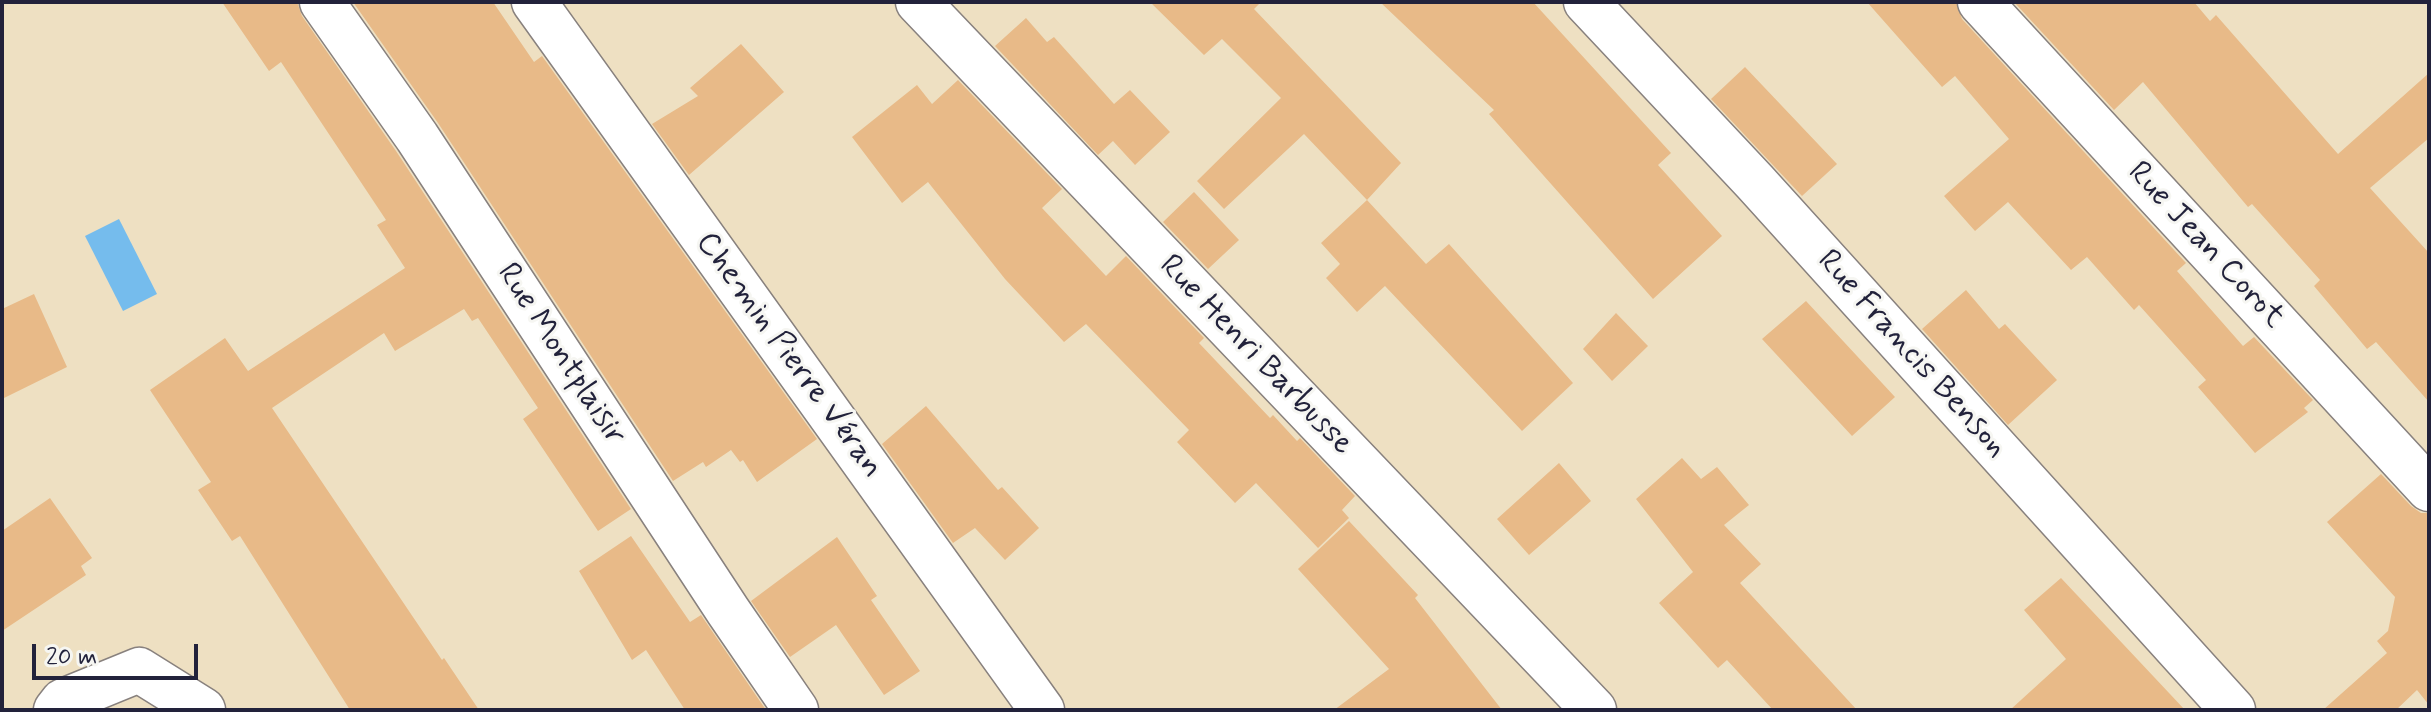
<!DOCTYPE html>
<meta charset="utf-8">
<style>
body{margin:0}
#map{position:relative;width:2431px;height:712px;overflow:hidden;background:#eee0c2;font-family:Mynerve,sans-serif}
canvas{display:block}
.frame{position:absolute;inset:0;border:4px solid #22223b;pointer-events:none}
.scale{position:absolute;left:32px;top:644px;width:166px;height:36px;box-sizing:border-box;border:4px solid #22223b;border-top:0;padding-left:10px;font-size:24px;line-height:28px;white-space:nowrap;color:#22223b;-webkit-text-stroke:6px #f6f6f2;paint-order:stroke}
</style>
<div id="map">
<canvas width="2431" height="712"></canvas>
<div class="frame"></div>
<div class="scale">20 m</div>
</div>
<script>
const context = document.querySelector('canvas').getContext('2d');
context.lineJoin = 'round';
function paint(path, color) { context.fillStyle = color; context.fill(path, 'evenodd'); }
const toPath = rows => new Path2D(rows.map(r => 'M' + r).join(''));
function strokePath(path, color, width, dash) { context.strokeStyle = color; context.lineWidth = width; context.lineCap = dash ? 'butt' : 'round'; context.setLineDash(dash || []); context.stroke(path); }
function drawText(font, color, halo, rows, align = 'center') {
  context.font = font + ' Mynerve,sans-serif'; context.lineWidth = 6; context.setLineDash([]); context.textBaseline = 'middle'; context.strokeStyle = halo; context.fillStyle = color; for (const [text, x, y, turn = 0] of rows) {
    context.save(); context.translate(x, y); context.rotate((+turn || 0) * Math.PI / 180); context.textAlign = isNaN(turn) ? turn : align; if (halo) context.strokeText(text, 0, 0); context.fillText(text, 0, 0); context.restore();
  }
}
const water = toPath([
 [119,219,157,294,123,311,85,236]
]);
const building = toPath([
 [222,2,297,2,302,16,396,151,631,509,598,531,523,419,538,408,478,318,472,321,464,309,395,351,384,333,272,408,442,660,444,658,479,710,350,710,240,536,232,541,198,490,211,482,150,390,225,338,248,371,405,268,377,225,386,220,281,62,269,71],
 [353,2,493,2,534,62,542,56,817,439,757,482,743,460,740,462,731,450,706,467,703,462,673,481,438,123],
 [1150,2,1261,2,1254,9,1401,163,1367,200,1304,134,1224,209,1197,181,1281,98,1222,39,1204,55],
 [1380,2,1533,2,1671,153,1658,165,1722,236,1653,299,1489,114,1494,110],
 [1867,2,1956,2,1962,19,2186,263,2177,271,2243,346,2254,337,2313,400,2304,408,2308,412,2255,453,2198,387,2206,380,2139,305,2134,310,2087,257,2071,270,2008,202,1975,231,1944,196,2009,139,1955,76,1942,87],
 [2014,2,2194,2,2210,21,2216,15,2338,154,2429,73,2429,138,2370,188,2429,253,2429,402,2376,342,2367,349,2314,286,2320,280,2252,204,2248,207,2143,82,2114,110],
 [1026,18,1047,42,1054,37,1114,104,1130,90,1170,132,1135,165,1113,141,1098,155,995,46],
 [741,44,784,92,689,175,652,124,698,96,690,88],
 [1745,67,1837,164,1802,196,1711,99],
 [958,80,1062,189,1042,208,1106,276,1126,256,1204,338,1199,343,1270,418,1273,415,1297,441,1300,438,1355,496,1342,510,1349,518,1318,548,1256,483,1235,503,1177,442,1189,430,1086,324,1064,342,1005,279,928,182,902,203,852,137,917,85,932,104],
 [1194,192,1239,240,1208,269,1163,222],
 [1367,200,1426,264,1449,244,1573,383,1522,431,1385,286,1357,312,1326,278,1340,264,1321,243],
 [1966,290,1999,329,2005,324,2057,380,2008,425,1922,329],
 [34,294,67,367,2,399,2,309],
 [1806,301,1895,397,1852,436,1762,339],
 [1616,313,1648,346,1612,381,1583,349],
 [926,406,998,490,1002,487,1039,528,1005,560,975,528,953,543,882,444],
 [1682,458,1701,479,1717,467,1749,505,1724,525,1761,564,1740,583,1857,710,1773,710,1727,660,1718,668,1659,603,1693,572,1636,499],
 [1559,463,1591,501,1529,555,1497,519],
 [2381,474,2411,506,2421,513,2429,513,2429,705,2417,690,2396,710,2323,710,2387,653,2377,641,2388,631,2395,597,2327,522],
 [50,498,92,558,81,566,86,575,2,631,2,531],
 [1349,521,1418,595,1415,598,1502,710,1334,710,1389,669,1298,569],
 [631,536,690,622,701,615,766,710,685,710,646,650,632,660,579,571],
 [837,537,877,596,871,600,920,671,884,695,836,625,790,657,751,601],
 [2061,578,2185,710,2010,710,2066,659,2024,610]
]);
const street = toPath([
 [322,2,417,137,728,611,796,710],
 [534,2,1042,710],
 [918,2,1594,710],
 [1586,2,1755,182,2233,710],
 [1980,2,2429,489],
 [56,710,63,701,139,670,203,710]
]);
const streetNames = [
 ["Rue Jean Corot",2205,246,47],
 ["Rue Montplaisir",560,355,57],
 ["Rue Francis Benson",1911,355,48],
 ["Chemin Pierre Véran",788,356,54],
 ["Rue Henri Barbusse",1255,356,46]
];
paint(water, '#75bced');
paint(building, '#e8ba88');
strokePath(street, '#88817e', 47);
strokePath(street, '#fff', 44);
drawText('32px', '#22223b', '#f6f6f2', streetNames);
</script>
